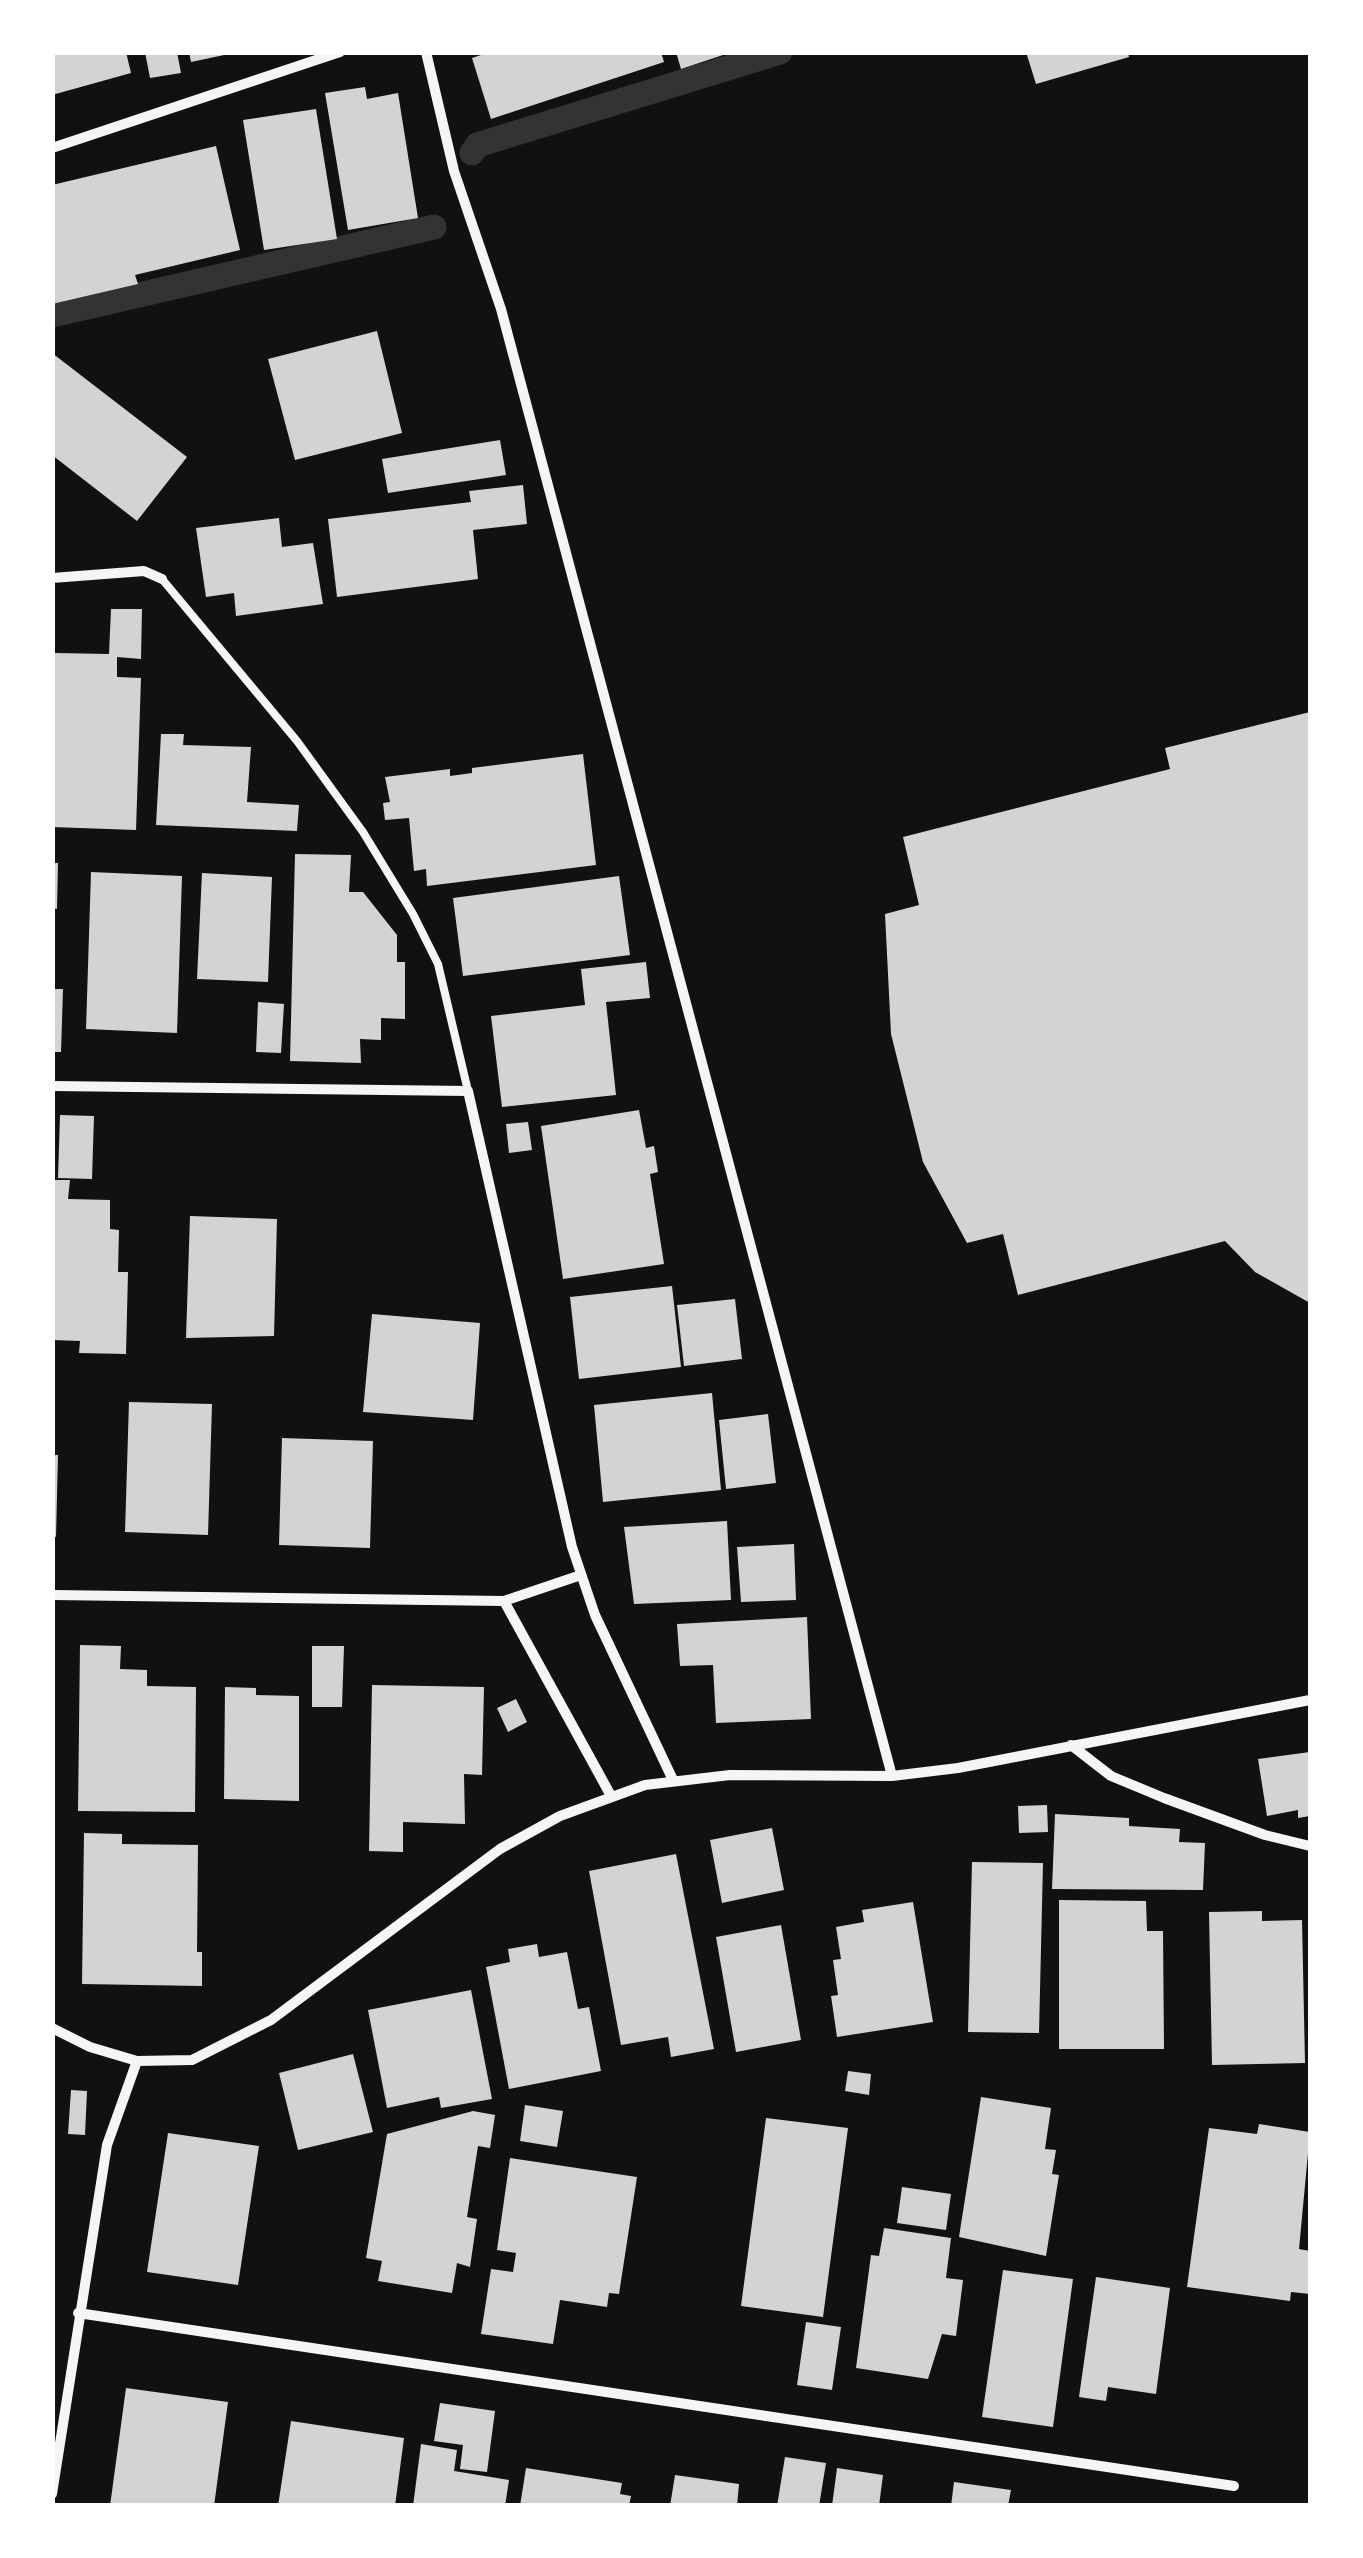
<!DOCTYPE html>
<style>
body{margin:0}
#map{position:relative;width:1363px;height:2558px;overflow:hidden;background:#111;font-family:Manrope,sans-serif}
canvas{display:block}
.frame{position:absolute;inset:0;border:55px solid #fff;pointer-events:none}
</style>
<div id="map">
<canvas width="1363" height="2558"></canvas>
<div class="frame"></div>
</div>
<script>
const context = document.querySelector('canvas').getContext('2d');
context.lineJoin = 'round';
const toPath = rows => new Path2D(rows.map(r => 'M' + r).join(''));
function strokePath(path, color, width, dash) { context.strokeStyle = color; context.lineWidth = width; context.lineCap = dash ? 'butt' : 'round'; context.setLineDash(dash || []); context.stroke(path); }
function paint(path, color) { context.fillStyle = color; context.fill(path, 'evenodd'); }
const stream = toPath([
 [472,153,477,145,780,52],
 [52,315,434,227]
]);
const building = toPath([
 [52,52,126,52,131,73,52,95],
 [145,52,177,52,181,73,150,78],
 [189,52,228,52,229,54,191,62],
 [490,52,661,52,664,62,491,119,472,58],
 [676,52,729,52,729,53,681,69],
 [1026,52,1128,52,1129,57,1036,84],
 [365,87,367,99,398,93,418,218,348,230,325,93],
 [316,109,337,239,264,250,243,120],
 [216,146,240,250,135,275,138,284,52,304,52,185],
 [377,331,402,433,295,460,268,359],
 [52,353,187,457,137,521,52,455],
 [500,440,506,475,388,493,382,459],
 [523,485,527,524,473,530,478,579,337,597,328,519,471,502,469,491],
 [279,518,282,547,313,543,323,604,236,616,234,593,206,597,196,528],
 [111,609,142,609,141,659,117,657,117,677,141,678,136,830,52,827,55,653,109,654],
 [1310,712,1310,1303,1255,1272,1225,1241,1018,1295,1003,1234,967,1243,923,1162,891,1034,885,914,919,905,903,837,1170,769,1165,748],
 [161,734,184,734,183,745,251,747,247,802,299,805,297,831,156,825],
 [583,754,596,865,427,886,426,869,414,871,409,818,385,820,383,803,390,802,385,777,450,769,450,776,472,773,472,768],
 [295,854,351,855,349,892,363,892,397,935,397,962,405,962,405,1019,381,1018,381,1040,360,1039,361,1063,290,1061],
 [52,863,58,863,57,909,52,908],
 [91,872,182,876,177,1033,86,1029],
 [202,873,272,877,268,982,197,979],
 [619,876,630,955,463,976,453,898],
 [646,962,650,998,606,1002,616,1095,502,1107,491,1016,585,1005,581,969],
 [52,989,63,989,61,1052,52,1052],
 [258,1002,284,1004,281,1053,256,1052],
 [639,1110,646,1148,654,1146,658,1172,650,1174,664,1264,563,1279,541,1126],
 [60,1115,94,1116,92,1179,58,1178],
 [528,1122,532,1150,509,1153,506,1124],
 [52,1180,70,1180,68,1199,110,1200,110,1229,119,1230,118,1272,128,1272,126,1354,79,1353,80,1341,52,1340],
 [190,1216,277,1219,274,1336,186,1338],
 [672,1286,681,1367,579,1379,570,1297],
 [735,1299,742,1359,684,1366,677,1305],
 [372,1314,480,1323,473,1420,363,1412],
 [712,1393,721,1490,603,1502,594,1405],
 [129,1402,212,1404,208,1535,125,1532],
 [768,1414,776,1483,726,1489,719,1420],
 [282,1438,373,1441,370,1548,279,1545],
 [52,1455,58,1455,56,1537,52,1537],
 [727,1521,731,1600,634,1604,624,1527],
 [794,1544,796,1600,741,1602,737,1547],
 [807,1617,811,1719,716,1723,713,1665,680,1666,677,1624],
 [80,1645,121,1646,120,1669,147,1670,147,1686,196,1687,195,1812,78,1811],
 [312,1646,344,1646,342,1707,312,1707],
 [372,1685,484,1687,482,1775,464,1774,465,1824,403,1822,403,1852,369,1851],
 [225,1687,256,1688,256,1695,299,1696,299,1801,224,1799],
 [516,1699,527,1722,508,1732,497,1708],
 [1310,1752,1310,1816,1298,1818,1298,1810,1267,1816,1258,1759],
 [1047,1805,1048,1832,1019,1833,1018,1806],
 [1055,1814,1129,1818,1129,1826,1180,1829,1179,1842,1205,1843,1203,1890,1052,1889],
 [772,1828,784,1890,722,1903,710,1840],
 [84,1833,122,1834,122,1844,198,1845,197,1952,202,1952,202,1986,82,1984],
 [676,1854,714,2049,671,2057,668,2037,621,2045,589,1871],
 [972,1862,1043,1863,1039,2033,968,2032],
 [1059,1900,1146,1901,1147,1931,1163,1931,1164,2049,1059,2049],
 [913,1902,933,2022,837,2037,831,1996,838,1995,833,1960,841,1959,836,1927,864,1922,862,1910],
 [1262,1911,1262,1921,1302,1920,1305,2063,1212,2065,1209,1912],
 [781,1925,801,2040,736,2052,716,1937],
 [537,1944,539,1957,567,1952,578,2009,589,2007,601,2071,509,2089,486,1967,510,1962,508,1949],
 [471,1990,492,2099,441,2108,439,2097,387,2108,368,2010],
 [353,2054,373,2132,298,2150,279,2073],
 [848,2071,871,2074,869,2095,845,2091],
 [71,2090,87,2091,85,2135,68,2134],
 [981,2097,1051,2108,1045,2149,1056,2150,1052,2174,1059,2175,1046,2256,959,2237],
 [525,2105,563,2111,557,2147,520,2141],
 [473,2111,495,2115,490,2148,478,2146,467,2217,477,2219,470,2267,457,2263,452,2293,378,2281,382,2261,366,2258,387,2134],
 [766,2118,848,2128,823,2317,741,2306],
 [1259,2124,1310,2132,1299,2249,1310,2251,1310,2294,1291,2292,1290,2301,1187,2287,1209,2128,1257,2134],
 [168,2133,259,2146,238,2285,147,2272],
 [510,2158,637,2177,619,2294,609,2293,607,2307,560,2300,553,2344,481,2334,491,2269,513,2272,516,2253,497,2250],
 [902,2187,951,2194,946,2230,897,2223],
 [884,2228,951,2238,946,2278,963,2280,956,2336,942,2334,928,2379,856,2368,871,2255,879,2256],
 [1003,2270,1073,2279,1053,2427,982,2417],
 [1096,2277,1170,2288,1156,2394,1108,2387,1106,2401,1079,2397],
 [806,2322,841,2327,832,2390,797,2385],
 [126,2388,228,2402,214,2506,110,2506],
 [440,2403,495,2411,487,2472,460,2469,463,2445,434,2441],
 [291,2421,404,2438,395,2506,278,2506],
 [421,2444,457,2450,454,2471,509,2480,505,2506,413,2506],
 [785,2457,826,2463,819,2506,777,2506],
 [526,2468,622,2483,620,2494,631,2496,629,2506,520,2506],
 [837,2468,883,2475,879,2506,832,2506],
 [675,2475,739,2484,737,2506,670,2506],
 [954,2482,1011,2490,1008,2506,951,2506]
]);
const service = toPath([
 [162,579,297,741,363,832,413,914,438,964,468,1091]
]);
const minor = toPath([
 [426,52,454,171,501,309,892,1776],
 [52,148,340,52],
 [52,578,144,571,162,579],
 [52,1086,468,1091,572,1547,595,1615,673,1780],
 [52,1595,504,1601,610,1794],
 [504,1601,581,1575],
 [1071,1745,1111,1776,1164,1798,1265,1835,1310,1846],
 [52,2028,90,2047,137,2061,192,2060,271,2020,500,1849,560,1816,645,1785,730,1775,892,1776,958,1768,1310,1700],
 [78,2313,1234,2486],
 [52,2494,107,2145,137,2061]
]);
strokePath(stream, '#333', 25);
paint(building, '#d3d3d3');
strokePath(service, '#f5f5f5', 8);
strokePath(minor, '#f5f5f5', 10);
</script>
